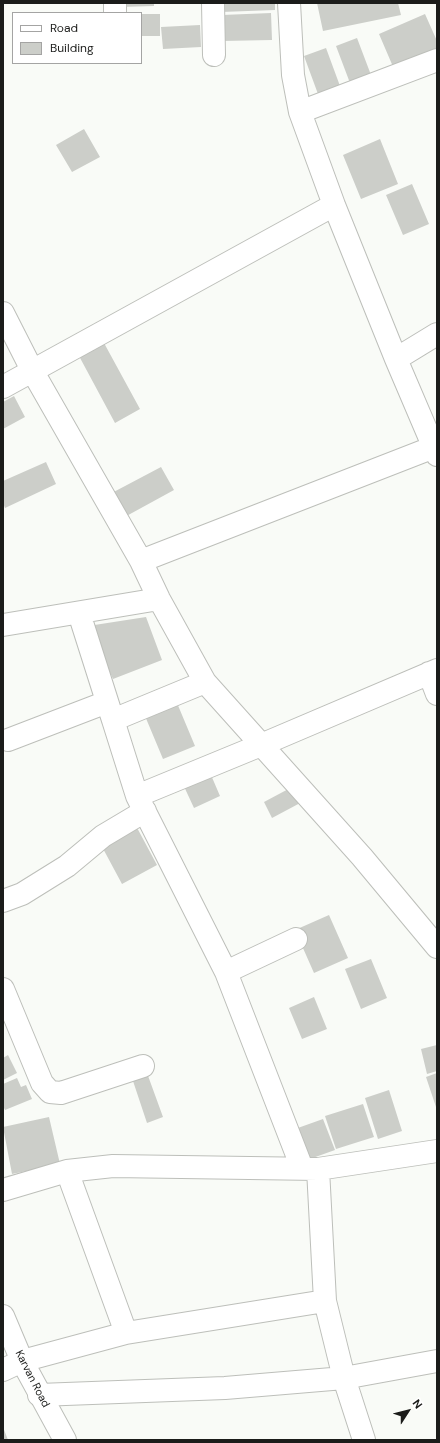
<!DOCTYPE html>
<style>
body{margin:0}
#map{position:relative;width:440px;height:1443px;overflow:hidden;background:#f9fbf7;font-family:"DM Sans",sans-serif}
canvas{display:block}
.frame{position:absolute;inset:0;border:4px solid #1b1c1a;pointer-events:none}
.legend{position:absolute;left:12px;top:12px;width:130px;height:52px;box-sizing:border-box;background:#fff;border:1px solid #a4a4a3;margin:0;padding:5px 7px;list-style:none;font-size:12px;color:#1b1c1a}
.legend li{display:flex;align-items:center;gap:8px;height:20px}
.legend b{width:20px;border:1px solid #a4a4a3}
.north{position:absolute;left:388px;top:1391px;width:40px;height:40px;-webkit-text-stroke:3px #fff;paint-order:stroke;rotate:54deg;font-size:11px;font-weight:700;line-height:16px;text-align:center;color:#1b1c1a}
.north::after{content:'';display:block;margin:auto;width:14px;height:18px;background:#1b1c1a;clip-path:polygon(50% 0,100% 100%,50% 72%,0 100%)}
</style>
<div id="map">
<canvas width="440" height="1443"></canvas>
<div class="frame"></div>
<ul class="legend">
<li><b style="height:5px;background:#fff"></b>Road</li>
<li><b style="height:11px;background:#cccec9"></b>Building</li>
</ul>
<div class="north">N</div>
</div>
<script>
const context = document.querySelector('canvas').getContext('2d');
context.lineJoin = 'round';
function paint(path, color) { context.fillStyle = color; context.fill(path, 'evenodd'); }
const toPath = rows => new Path2D(rows.map(r => 'M' + r).join(''));
function strokePath(path, color, width, dash) { context.strokeStyle = color; context.lineWidth = width; context.lineCap = dash ? 'butt' : 'round'; context.setLineDash(dash || []); context.stroke(path); }
function drawText(font, color, halo, rows, align = 'center') {
  context.font = font + ' "DM Sans",sans-serif'; context.lineWidth = 4; context.setLineDash([]); context.textBaseline = 'middle'; context.strokeStyle = halo; context.fillStyle = color; for (const [text, x, y, turn = 0] of rows) {
    context.save(); context.translate(x, y); context.rotate((+turn || 0) * Math.PI / 180); context.textAlign = isNaN(turn) ? turn : align; if (halo) context.strokeText(text, 0, 0); context.fillText(text, 0, 0); context.restore();
  }
}
const building = toPath([
 [120,3,154,3,154,6,120,7],
 [220,3,275,3,275,10,221,12],
 [317,3,398,3,401,15,323,31],
 [271,13,272,40,222,41,222,15],
 [141,14,160,14,160,36,141,36],
 [425,14,437,41,437,50,394,69,379,34],
 [200,25,201,47,163,49,161,27],
 [357,38,371,75,350,83,336,46],
 [326,48,340,86,318,94,304,56],
 [84,129,100,157,72,172,56,145],
 [380,139,398,184,361,199,343,155],
 [412,184,429,224,403,235,386,195],
 [104,343,140,409,115,423,79,356],
 [14,396,25,417,3,429,3,402],
 [46,462,56,484,5,508,3,503,3,481],
 [161,467,174,490,121,519,108,495],
 [146,617,162,660,113,679,88,626],
 [177,703,195,746,163,759,145,716],
 [208,768,220,796,194,808,181,780],
 [294,786,302,802,272,818,264,802],
 [135,824,157,865,122,884,100,843],
 [329,915,348,958,314,973,295,930],
 [371,959,387,998,361,1009,345,969],
 [314,997,327,1029,302,1039,289,1008],
 [437,1045,437,1071,427,1074,421,1049],
 [8,1055,17,1073,3,1080,3,1058],
 [147,1073,163,1117,147,1123,132,1078],
 [437,1073,437,1110,426,1077],
 [17,1078,21,1087,26,1085,32,1099,5,1110,3,1106,3,1084],
 [389,1090,402,1131,378,1139,365,1098],
 [363,1104,374,1137,336,1149,325,1116],
 [49,1117,60,1164,12,1174,3,1127],
 [323,1119,335,1150,307,1160,295,1129],
 [3,1427,8,1440,3,1440]
]);
const street = toPath([
 [213,3,214,55],
 [289,3,293,75,300,112,334,205,396,359,437,455],
 [115,13,115,3],
 [300,112,437,60],
 [3,313,33,372,141,561,159,599,205,682,362,857,437,947],
 [396,359,437,334],
 [3,387,334,205],
 [141,561,434,447],
 [79,613,113,720,205,682],
 [3,625,159,599],
 [429,673,437,694],
 [113,720,137,796,226,972,302,1168],
 [8,740,107,702],
 [137,796,261,745,437,670],
 [3,901,22,894,67,866,103,836,145,811],
 [226,972,296,939],
 [3,989,42,1083,50,1092,61,1093,143,1066],
 [318,1169,325,1301,344,1378,364,1440],
 [67,1171,126,1333],
 [3,1190,67,1171,113,1166,318,1169,437,1151],
 [3,1370,22,1361,126,1333,325,1301],
 [39,1395,225,1388,344,1378,437,1361]
]);
const secondary = toPath([
 [3,1316,22,1361,65,1440]
]);
const streetNames = [
 ["Karvan Road",32,1379,63]
];
paint(building, '#cccec9');
strokePath(street, '#bdbfba', 24);
strokePath(secondary, '#bdbfba', 24);
strokePath(street, '#fff', 22);
strokePath(secondary, '#fff', 22);
drawText('11px', '#1b1c1a', '#fff', streetNames);
</script>
